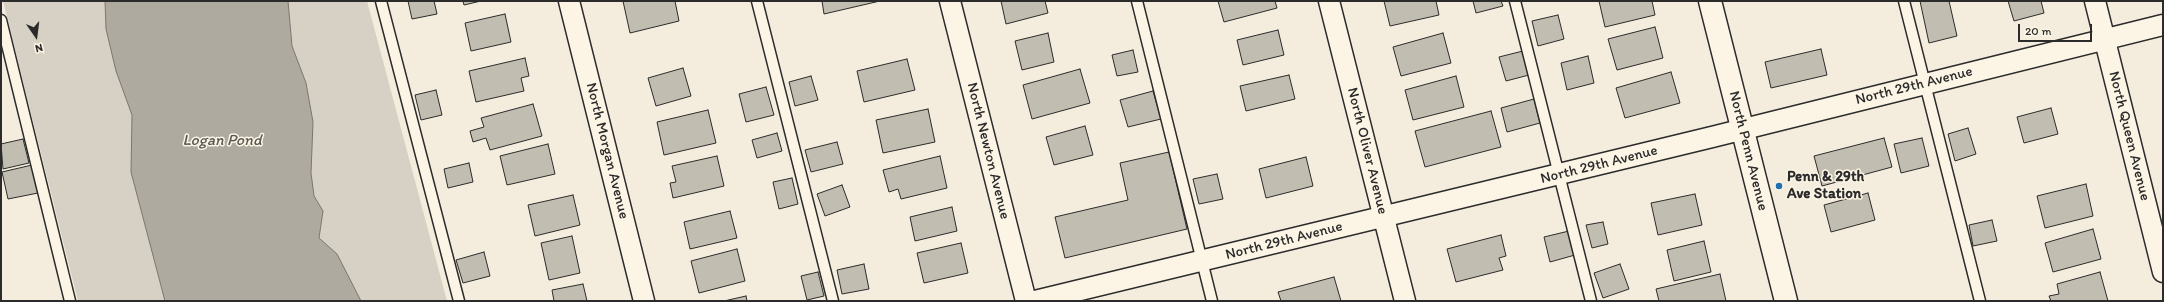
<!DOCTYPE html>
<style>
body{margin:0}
#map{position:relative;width:2164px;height:302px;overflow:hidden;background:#f4edde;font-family:Itim,sans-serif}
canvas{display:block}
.frame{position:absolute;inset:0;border:2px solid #2b2b2b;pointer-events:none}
.north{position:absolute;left:16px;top:16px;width:40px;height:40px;-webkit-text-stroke:3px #fcf5e5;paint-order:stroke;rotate:166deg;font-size:11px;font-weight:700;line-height:16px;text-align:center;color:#2b2b2b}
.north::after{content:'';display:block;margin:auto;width:14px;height:18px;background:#2b2b2b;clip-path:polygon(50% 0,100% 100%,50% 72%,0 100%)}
.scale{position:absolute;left:2018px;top:24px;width:74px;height:18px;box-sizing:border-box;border:2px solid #2b2b2b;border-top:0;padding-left:5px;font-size:12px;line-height:14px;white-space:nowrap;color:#2b2b2b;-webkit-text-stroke:3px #fcf5e5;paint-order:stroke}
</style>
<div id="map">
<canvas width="2164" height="302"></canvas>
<div class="frame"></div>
<div class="north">N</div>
<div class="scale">20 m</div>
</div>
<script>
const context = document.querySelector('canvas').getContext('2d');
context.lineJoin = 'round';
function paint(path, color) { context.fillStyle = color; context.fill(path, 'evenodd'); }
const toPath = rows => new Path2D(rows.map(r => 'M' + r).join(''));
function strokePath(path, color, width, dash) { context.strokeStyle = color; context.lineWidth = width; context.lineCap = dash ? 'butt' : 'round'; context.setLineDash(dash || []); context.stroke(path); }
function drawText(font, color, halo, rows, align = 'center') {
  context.font = font + ' Itim,sans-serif'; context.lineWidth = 3; context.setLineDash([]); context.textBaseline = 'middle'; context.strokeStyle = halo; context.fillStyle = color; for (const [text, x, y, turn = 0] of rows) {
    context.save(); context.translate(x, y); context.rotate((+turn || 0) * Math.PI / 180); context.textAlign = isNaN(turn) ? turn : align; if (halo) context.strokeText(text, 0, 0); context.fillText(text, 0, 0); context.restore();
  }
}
const green = toPath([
 [3,1,367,1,447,301,78,301]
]);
const water = toPath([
 [105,1,288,1,292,46,306,83,313,122,311,173,314,196,323,211,319,238,337,254,361,301,165,301,131,172,132,115,116,71,106,29,105,1]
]);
const building = toPath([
 [408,1,434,1,437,14,412,19,408,1],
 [463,1,481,1,464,5,463,1],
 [623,1,675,1,679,21,630,33,623,1],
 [822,1,880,1,824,14,822,1],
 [1001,1,1045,1,1048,13,1006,24,1001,1],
 [1218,1,1275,1,1277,8,1224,22,1218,1],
 [1384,1,1436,1,1439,15,1390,26,1384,1],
 [1473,1,1501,1,1503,6,1476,13,1473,1],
 [1599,1,1652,1,1655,15,1605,27,1599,1],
 [1920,1,1949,1,1957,36,1929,43,1920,1],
 [2008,1,2041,1,2044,13,2014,21,2008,1],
 [505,14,511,42,471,51,465,23,505,14],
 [1558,15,1564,39,1538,46,1532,21,1558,15],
 [1655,27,1663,58,1617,70,1608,39,1655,27],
 [1278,30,1284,55,1243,65,1237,40,1278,30],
 [1048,33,1054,62,1022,70,1015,41,1048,33],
 [1443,33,1451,63,1401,76,1393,47,1443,33],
 [1821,49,1827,75,1771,88,1765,62,1821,49],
 [1133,50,1138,72,1117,76,1112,55,1133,50],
 [1523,51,1529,75,1506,81,1499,57,1523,51],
 [1588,56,1594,83,1567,90,1561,63,1588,56],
 [525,58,529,76,521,78,524,91,476,102,469,71,525,58],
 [907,59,915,90,864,102,857,71,907,59],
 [683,68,691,96,656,106,648,78,683,68],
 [1080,69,1090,103,1032,119,1023,85,1080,69],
 [1671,72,1680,103,1625,118,1616,88,1671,72],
 [1289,75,1295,99,1246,111,1240,86,1289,75],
 [811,76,818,100,795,106,789,82,811,76],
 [1456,76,1464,107,1413,120,1405,90,1456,76],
 [766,87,774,115,746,122,739,94,766,87],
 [436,90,442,115,421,120,415,95,436,90],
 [1153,91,1161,119,1128,127,1120,100,1153,91],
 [1534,99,1540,123,1507,132,1501,108,1534,99],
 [533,104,542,136,490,150,486,138,473,142,470,131,484,127,481,118,533,104],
 [2051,108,2058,134,2024,143,2017,117,2051,108],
 [928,109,935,142,883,153,876,120,928,109],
 [708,110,716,143,664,155,657,122,708,110],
 [1491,111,1501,147,1425,167,1415,131,1491,111],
 [1085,126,1093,155,1054,165,1046,137,1085,126],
 [1968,128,1976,154,1955,161,1948,134,1968,128],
 [777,133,782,151,757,158,752,140,777,133],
 [1884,138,1892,167,1822,186,1814,156,1884,138],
 [1922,138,1929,166,1901,173,1894,144,1922,138],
 [23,139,29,163,3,169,1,144,23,139],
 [837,142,843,164,811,172,805,150,837,142],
 [548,144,555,174,507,185,500,156,548,144],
 [1169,152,1187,229,1065,258,1055,217,1128,200,1120,163,1169,152],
 [717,156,724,186,673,198,670,183,676,182,672,166,717,156],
 [940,156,947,188,901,199,898,189,889,192,883,170,940,156],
 [1306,157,1313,186,1266,198,1259,169,1306,157],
 [469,163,473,182,448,188,444,169,469,163],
 [32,165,38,193,8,199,2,172,32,165],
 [1217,174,1223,199,1199,204,1193,179,1217,174],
 [792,178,798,204,779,209,773,182,792,178],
 [2086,184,2093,216,2045,228,2037,196,2086,184],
 [842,185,850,207,825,216,817,194,842,185],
 [1868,193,1875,220,1831,232,1824,205,1868,193],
 [1695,194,1702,225,1658,235,1651,203,1695,194],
 [573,195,580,225,535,236,528,205,573,195],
 [952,207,957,231,915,241,910,217,952,207],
 [730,211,737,238,690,249,684,222,730,211],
 [1992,220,1997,241,1973,246,1969,225,1992,220],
 [1603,222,1608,244,1592,248,1586,225,1603,222],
 [2093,229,2101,259,2053,272,2045,243,2093,229],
 [1569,231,1575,255,1550,262,1544,237,1569,231],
 [1501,235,1506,256,1499,258,1503,270,1456,282,1447,249,1501,235],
 [572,236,580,273,549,280,541,243,572,236],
 [1704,241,1711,272,1674,281,1667,250,1704,241],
 [961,243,968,273,924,283,917,253,961,243],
 [737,249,745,281,699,293,691,261,737,249],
 [484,252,490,276,463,283,456,260,484,252],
 [864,264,869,289,842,294,837,270,864,264],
 [1620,264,1629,289,1603,298,1594,273,1620,264],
 [818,272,824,296,807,300,801,276,818,272],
 [2100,272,2108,301,2051,301,2049,296,2059,294,2057,284,2100,272],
 [1720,274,1726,301,1659,301,1656,289,1720,274],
 [1334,277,1341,301,1281,301,1278,292,1334,277],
 [583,284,587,301,554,301,552,290,583,284],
 [746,296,747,301,724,301,746,296]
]);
const lane = toPath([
 [381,1,459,301],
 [757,1,833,301],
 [1137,1,1212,301],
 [1515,1,1591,301],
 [1904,1,1980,301],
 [1,20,70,301]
]);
const street = toPath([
 [569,1,644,301],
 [950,1,1026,301],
 [1329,1,1405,301],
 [2095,1,2163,272],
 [1035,301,1712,137,2163,25]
]);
const secondary = toPath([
 [1710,1,1786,301]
]);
const markers = [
 [1779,186,4,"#1f6fb2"]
];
const streetNames = [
 ["North 29th Avenue",1914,86,-14],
 ["North Queen Avenue",2129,136,76],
 ["North Morgan Avenue",607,151,76],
 ["North Newton Avenue",988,151,76],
 ["North Oliver Avenue",1367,151,76],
 ["North Penn Avenue",1748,151,76],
 ["North 29th Avenue",1599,165,-14],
 ["North 29th Avenue",1284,241,-14]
];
const poiNames = [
 ["Penn & 29th",1787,177],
 ["Ave Station",1787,194]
];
const waterNames = [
 ["Logan Pond",222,141]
];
paint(green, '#d6d1c4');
paint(water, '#afaaa0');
strokePath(water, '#7a7771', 1);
paint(building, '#c2bdb1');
strokePath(building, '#2b2b2b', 1);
strokePath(lane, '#2b2b2b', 13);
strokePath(street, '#2b2b2b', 23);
strokePath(secondary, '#2b2b2b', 25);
strokePath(lane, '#fcf5e5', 10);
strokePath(street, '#fcf5e5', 20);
strokePath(secondary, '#fcf5e5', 22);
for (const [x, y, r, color] of markers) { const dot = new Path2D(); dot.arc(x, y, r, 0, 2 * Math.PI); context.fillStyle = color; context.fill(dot); strokePath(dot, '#fcf5e5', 1.5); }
drawText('15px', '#2b2b2b', '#fcf5e5', streetNames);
drawText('bold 15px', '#2b2b2b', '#fcf5e5', poiNames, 'left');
drawText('italic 16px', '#595754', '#fcf5e5', waterNames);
</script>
